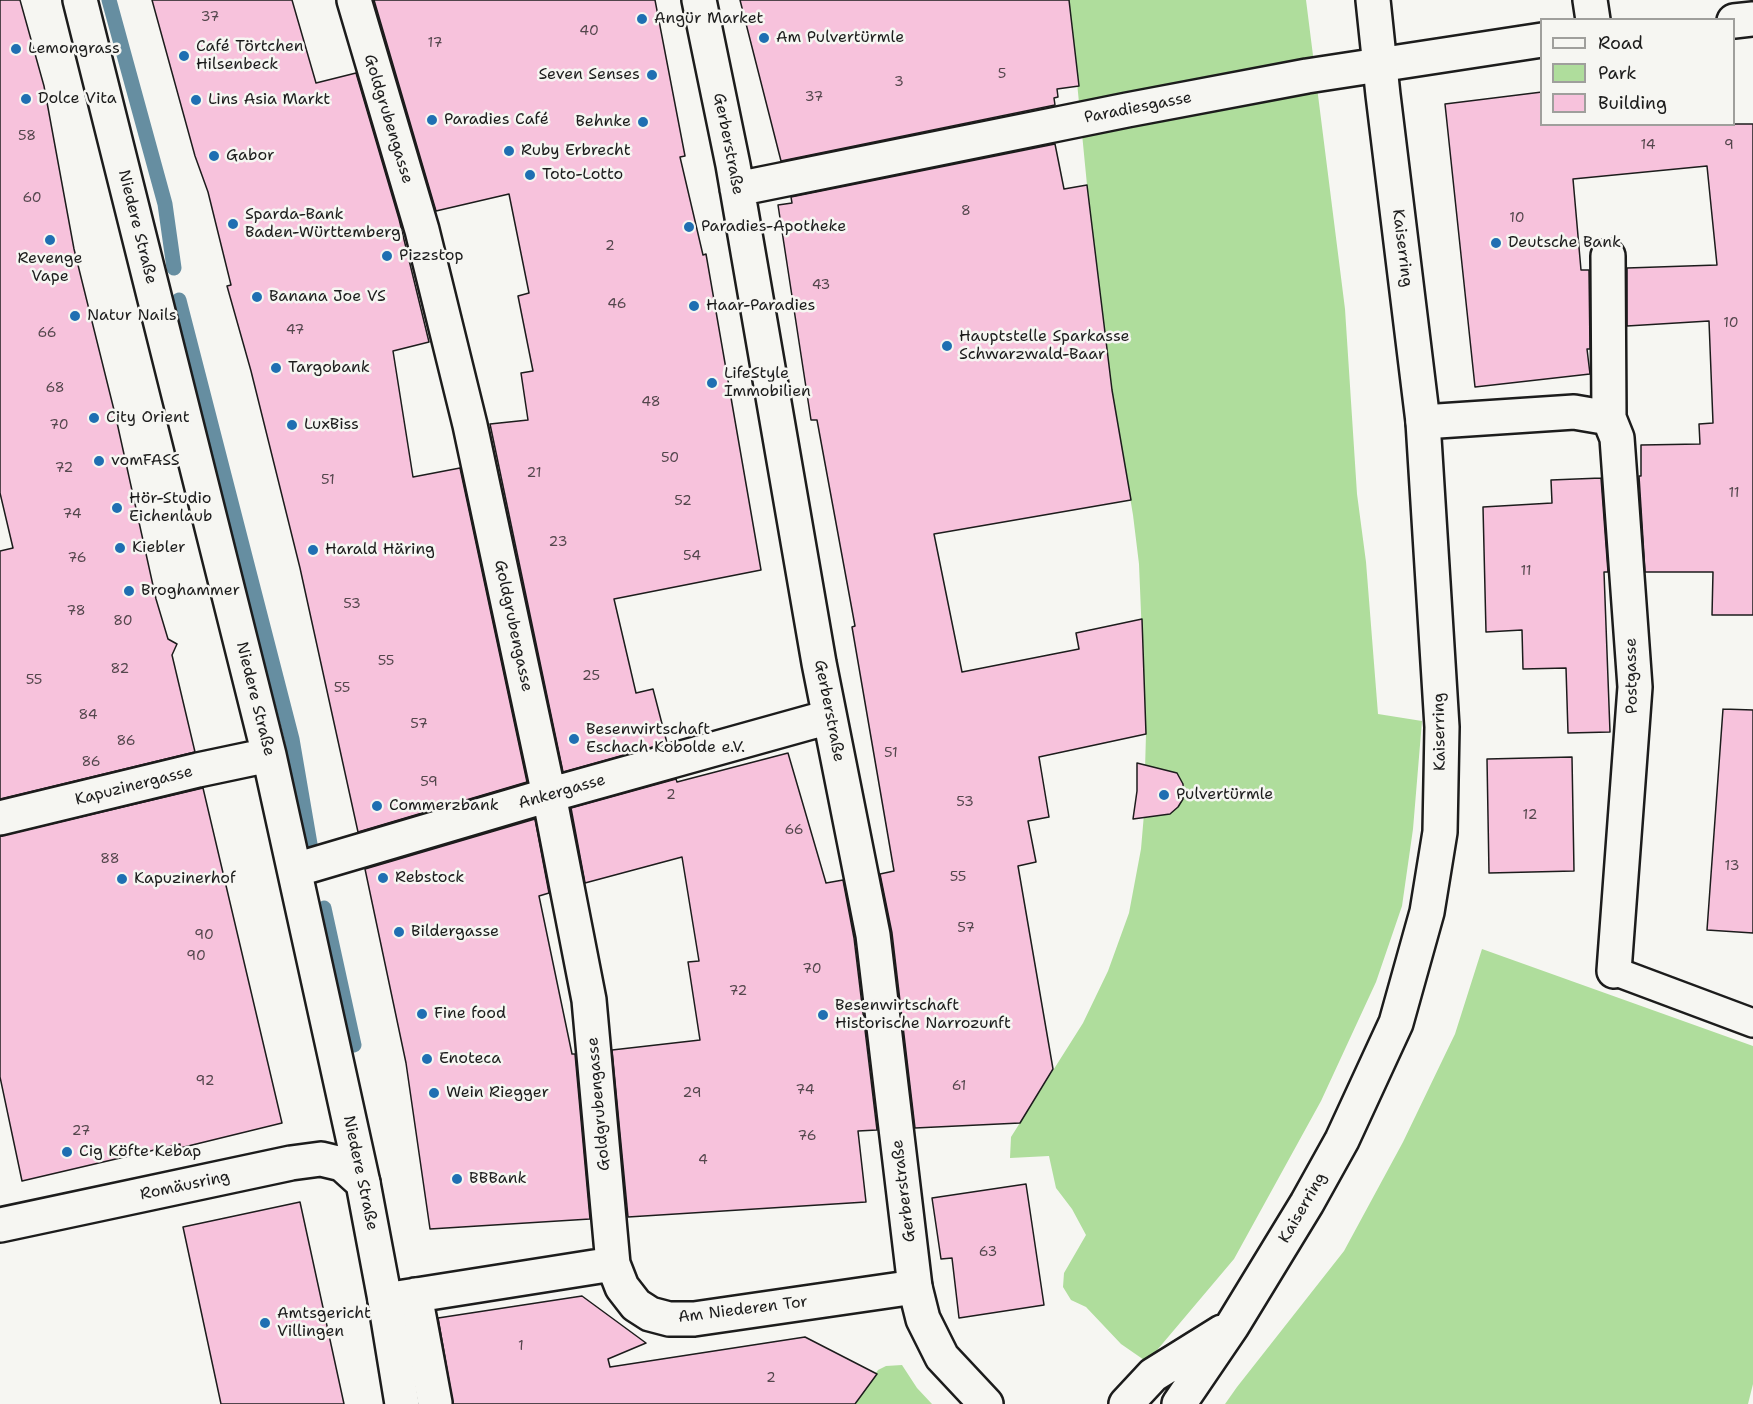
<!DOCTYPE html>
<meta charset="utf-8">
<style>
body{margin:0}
#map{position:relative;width:1753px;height:1404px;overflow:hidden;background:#f6f6f2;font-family:"Shantell Sans",sans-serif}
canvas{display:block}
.legend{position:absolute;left:1540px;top:18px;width:195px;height:108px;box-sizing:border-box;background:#f6f6f2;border:2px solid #9f9f9c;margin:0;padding:8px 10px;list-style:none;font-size:18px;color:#1c1c1c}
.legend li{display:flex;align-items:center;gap:12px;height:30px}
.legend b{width:30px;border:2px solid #9f9f9c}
</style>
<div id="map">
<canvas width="1753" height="1404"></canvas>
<ul class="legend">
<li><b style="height:8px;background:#f6f6f2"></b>Road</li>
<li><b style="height:16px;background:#afdd9c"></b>Park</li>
<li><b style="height:16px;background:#f7c2dc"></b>Building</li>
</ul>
</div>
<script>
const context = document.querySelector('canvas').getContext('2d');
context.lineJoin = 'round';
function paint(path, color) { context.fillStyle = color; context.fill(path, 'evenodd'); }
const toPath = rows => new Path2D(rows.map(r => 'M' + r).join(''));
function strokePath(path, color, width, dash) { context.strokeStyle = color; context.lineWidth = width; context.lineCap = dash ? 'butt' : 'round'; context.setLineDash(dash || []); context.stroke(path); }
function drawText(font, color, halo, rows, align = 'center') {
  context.font = font + ' "Shantell Sans",sans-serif'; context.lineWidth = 5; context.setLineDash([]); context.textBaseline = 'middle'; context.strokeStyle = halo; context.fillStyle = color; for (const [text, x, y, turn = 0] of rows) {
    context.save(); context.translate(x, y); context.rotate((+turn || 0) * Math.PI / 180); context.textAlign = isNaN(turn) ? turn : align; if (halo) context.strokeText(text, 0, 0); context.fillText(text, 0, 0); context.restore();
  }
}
const green = toPath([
 [1069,0,1306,0,1345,309,1357,494,1366,562,1378,714,1422,721,1413,829,1402,906,1376,982,1321,1101,1234,1259,1147,1362,1121,1344,1086,1307,1071,1300,1063,1287,1064,1273,1086,1235,1072,1209,1056,1188,1049,1156,1010,1158,1011,1137,1083,1023,1108,971,1129,913,1141,849,1144,814,1170,814,1178,807,1183,799,1184,791,1183,784,1145,770,1146,734,1139,564,1133,515,1112,390,1087,185],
 [1482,949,1753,1046,1753,1384,1748,1404,1225,1404,1237,1387,1344,1251,1403,1142,1455,1034],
 [902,1365,917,1388,932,1404,855,1404,878,1370,886,1366]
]);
const stream = toPath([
 [109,0,165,204,174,268],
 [179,300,292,739,310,844],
 [324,908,354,1045]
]);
const building = toPath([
 [0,0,20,0,44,86,74,249,116,418,156,599,168,639,177,644,172,655,195,752,0,799,0,551,13,548,0,493,0,0],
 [152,0,292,0,316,83,356,73,399,219,429,342,393,351,413,477,460,468,527,782,358,832,300,568,251,371,227,286,231,285,208,192,195,156,152,0],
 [374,0,655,0,685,156,680,157,703,255,706,254,761,570,614,599,636,693,653,689,667,743,563,772,490,424,528,420,521,373,533,371,518,296,529,293,509,194,436,211,374,0],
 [740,0,1069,0,1079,86,1057,89,1058,97,1054,98,1055,105,781,161,740,0],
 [1542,92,1542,124,1753,124,1753,615,1712,615,1713,572,1645,572,1639,476,1641,476,1641,445,1700,444,1699,424,1713,423,1709,321,1627,326,1627,268,1717,265,1707,166,1573,179,1581,270,1589,270,1590,349,1587,349,1590,374,1475,387,1445,104,1542,92],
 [1055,144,1064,189,1087,185,1112,390,1131,500,934,534,962,672,1079,649,1076,633,1142,619,1146,734,1039,757,1049,817,1028,821,1036,862,1018,866,1053,1069,1020,1123,915,1128,892,933,880,874,894,871,852,627,855,626,817,420,811,420,778,205,792,203,791,197,1055,144],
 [1601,478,1608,572,1604,572,1610,732,1568,733,1566,668,1523,669,1522,630,1486,632,1483,507,1552,503,1551,480,1601,478],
 [1723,709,1753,710,1753,933,1707,930,1723,709],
 [788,753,826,883,843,880,854,938,877,1130,858,1131,866,1202,628,1217,612,1050,700,1040,688,962,699,961,682,857,585,883,571,808,676,779,677,782,788,753],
 [1572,757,1574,871,1489,873,1487,759,1572,757],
 [1137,763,1177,773,1183,784,1183,799,1178,807,1170,814,1133,819,1137,791,1137,763],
 [203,788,282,1123,180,1148,180,1144,22,1181,0,1077,0,836,203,788],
 [535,819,549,893,539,896,572,1054,575,1054,590,1219,430,1229,406,1063,365,869,535,819],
 [1026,1184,1044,1305,959,1318,952,1258,941,1259,932,1198,1026,1184],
 [300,1202,344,1404,221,1404,183,1227,300,1202],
 [582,1296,646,1343,608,1359,610,1367,805,1337,877,1374,855,1404,453,1404,438,1318,582,1296]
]);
const service = toPath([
 [1614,971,1753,1023]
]);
const pedestrian = toPath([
 [80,0,269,755,363,1183],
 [0,818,198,770,269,755],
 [295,870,549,795,589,1000,613,1264],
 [415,1295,435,1403],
 [385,1300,613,1264,622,1287,636,1305,650,1314,669,1319,694,1319,915,1287]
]);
const minor = toPath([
 [354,0,422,230,470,425,549,795,829,717],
 [699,0,733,165,819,663,873,935,915,1287,923,1319,942,1357,986,1404],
 [1590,0,1593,20],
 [1734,21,1753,19],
 [737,189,1127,110,1307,76,1542,40],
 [1608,256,1609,418,1617,438,1635,687,1614,971],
 [1423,422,1574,412,1609,418],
 [0,1225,291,1163,321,1159,342,1164,363,1183,385,1300,402,1404]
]);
const secondary = toPath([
 [1126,1404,1153,1375,1222,1332],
 [1179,1404,1232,1326,1307,1203,1342,1140,1396,1023,1427,912,1440,832,1442,727,1423,422,1383,95,1373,0]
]);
const markers = [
 [642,19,6,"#1f6fb2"],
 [764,38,6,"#1f6fb2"],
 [16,49,6,"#1f6fb2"],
 [184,56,6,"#1f6fb2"],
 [652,75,6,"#1f6fb2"],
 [26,99,6,"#1f6fb2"],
 [196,100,6,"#1f6fb2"],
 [432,120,6,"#1f6fb2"],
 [643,122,6,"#1f6fb2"],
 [509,151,6,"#1f6fb2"],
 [214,156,6,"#1f6fb2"],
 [530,175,6,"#1f6fb2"],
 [233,224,6,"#1f6fb2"],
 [689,227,6,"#1f6fb2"],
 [50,240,6,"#1f6fb2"],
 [1496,243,6,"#1f6fb2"],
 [387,256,6,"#1f6fb2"],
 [257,297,6,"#1f6fb2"],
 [694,306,6,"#1f6fb2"],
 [75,316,6,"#1f6fb2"],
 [947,346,6,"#1f6fb2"],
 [276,368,6,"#1f6fb2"],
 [712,383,6,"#1f6fb2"],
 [94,418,6,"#1f6fb2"],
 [292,425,6,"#1f6fb2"],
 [99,461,6,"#1f6fb2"],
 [117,508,6,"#1f6fb2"],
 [120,548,6,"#1f6fb2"],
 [313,550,6,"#1f6fb2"],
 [129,591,6,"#1f6fb2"],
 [574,739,6,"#1f6fb2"],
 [1164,795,6,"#1f6fb2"],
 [377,806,6,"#1f6fb2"],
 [383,878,6,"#1f6fb2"],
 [122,879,6,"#1f6fb2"],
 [399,932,6,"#1f6fb2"],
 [422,1014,6,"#1f6fb2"],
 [823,1015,6,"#1f6fb2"],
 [427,1059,6,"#1f6fb2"],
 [434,1093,6,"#1f6fb2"],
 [67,1152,6,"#1f6fb2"],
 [457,1179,6,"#1f6fb2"],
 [265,1323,6,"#1f6fb2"]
];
const numberNames = [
 ["37",210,17],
 ["40",589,31],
 ["17",435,43],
 ["5",1002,74],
 ["3",899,82],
 ["37",814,97],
 ["58",27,136],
 ["14",1648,145],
 ["9",1729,145],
 ["60",32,198],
 ["8",966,211],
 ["10",1517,218],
 ["2",610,246],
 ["43",821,285],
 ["46",617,304],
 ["10",1731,323],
 ["47",295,330],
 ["66",47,333],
 ["68",55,388],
 ["48",651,402],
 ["70",59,425],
 ["50",670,458],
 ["72",64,468],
 ["21",534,473],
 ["51",328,480],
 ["11",1734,493],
 ["52",683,501],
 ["74",72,514],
 ["23",558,542],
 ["54",692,556],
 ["76",77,558],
 ["11",1526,571],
 ["53",352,604],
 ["78",76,611],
 ["80",123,621],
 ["55",386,661],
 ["82",120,669],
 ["25",591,676],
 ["55",34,680],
 ["55",342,688],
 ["84",88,715],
 ["57",419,724],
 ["86",126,741],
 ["51",891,753],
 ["86",91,762],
 ["59",429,782],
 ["2",671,795],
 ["53",965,802],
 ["12",1530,815],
 ["66",794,830],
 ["88",110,859],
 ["13",1732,866],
 ["55",958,877],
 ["57",966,928],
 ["90",204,935],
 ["90",196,956],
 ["70",812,969],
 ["72",738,991],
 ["92",205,1081],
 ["61",959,1086],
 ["74",805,1090],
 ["29",692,1093],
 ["27",81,1131],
 ["76",807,1136],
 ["4",703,1160],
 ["63",988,1252],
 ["1",521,1346],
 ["2",771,1378]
];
const poiNames = [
 ["Angür Market",654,19],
 ["Am Pulvertürmle",776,38],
 ["Café Törtchen",196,47],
 ["Hilsenbeck",196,65],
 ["Lemongrass",28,49],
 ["Seven Senses",640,75,"right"],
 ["Dolce Vita",38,99],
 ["Lins Asia Markt",208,100],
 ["Paradies Café",444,120],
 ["Behnke",631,122,"right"],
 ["Ruby Erbrecht",521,151],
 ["Gabor",226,156],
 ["Toto-Lotto",542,175],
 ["Sparda-Bank",245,215],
 ["Baden-Württemberg",245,233],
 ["Paradies-Apotheke",701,227],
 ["Deutsche Bank",1508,243],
 ["Pizzstop",399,256],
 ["Revenge",50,259,"center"],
 ["Vape",50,277,"center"],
 ["Banana Joe VS",269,297],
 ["Haar-Paradies",706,306],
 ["Natur Nails",87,316],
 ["Hauptstelle Sparkasse",959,337],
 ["Schwarzwald-Baar",959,355],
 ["Targobank",288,368],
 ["LifeStyle",724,374],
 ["Immobilien",724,392],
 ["City Orient",106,418],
 ["LuxBiss",304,425],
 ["vomFASS",111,461],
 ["Hör-Studio",129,499],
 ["Eichenlaub",129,517],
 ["Kiebler",132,548],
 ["Harald Häring",325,550],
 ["Broghammer",141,591],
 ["Besenwirtschaft",586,730],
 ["Eschach Kobolde e.V.",586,748],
 ["Pulvertürmle",1176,795],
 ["Commerzbank",389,806],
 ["Rebstock",395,878],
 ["Kapuzinerhof",134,879],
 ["Bildergasse",411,932],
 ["Besenwirtschaft",835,1006],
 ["Historische Narrozunft",835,1024],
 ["Fine food",434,1014],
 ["Enoteca",439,1059],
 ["Wein Riegger",446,1093],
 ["Cig Köfte Kebap",79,1152],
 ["BBBank",469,1179],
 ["Amtsgericht",277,1314],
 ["Villingen",277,1332]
];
const streetNames = [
 ["Paradiesgasse",1138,108,-11],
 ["Goldgrubengasse",388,119,73],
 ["Gerberstraße",728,144,79],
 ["Niedere Straße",137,227,76],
 ["Kaiserring",1402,248,83],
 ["Goldgrubengasse",513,626,78],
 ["Postgasse",1632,676,-91],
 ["Niedere Straße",255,699,76],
 ["Gerberstraße",829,711,79],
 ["Kaiserring",1440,732,-91],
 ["Kapuzinergasse",134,786,-14],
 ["Ankergasse",562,792,-16],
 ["Goldgrubengasse",599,1104,-95],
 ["Niedere Straße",360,1173,78],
 ["Romäusring",185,1186,-12],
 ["Gerberstraße",904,1191,-97],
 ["Kaiserring",1303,1208,-60],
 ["Am Niederen Tor",743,1310,-7]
];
paint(green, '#afdd9c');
strokePath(stream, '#668ea1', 15);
paint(building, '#f7c2dc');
strokePath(building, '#1c1c1c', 1.5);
strokePath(service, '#1c1c1c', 32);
strokePath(pedestrian, '#1c1c1c', 38);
strokePath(minor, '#1c1c1c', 38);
strokePath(secondary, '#1c1c1c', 38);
strokePath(service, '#f6f6f2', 27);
strokePath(pedestrian, '#f6f6f2', 33);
strokePath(minor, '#f6f6f2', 33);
strokePath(secondary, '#f6f6f2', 33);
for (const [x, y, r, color] of markers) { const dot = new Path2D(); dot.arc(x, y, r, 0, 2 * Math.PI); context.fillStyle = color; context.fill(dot); strokePath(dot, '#f6f6f2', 2); }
drawText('14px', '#53464c', null, numberNames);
drawText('16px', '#1c1c1c', '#f6f6f2', poiNames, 'left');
drawText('16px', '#1c1c1c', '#f6f6f2', streetNames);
</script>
